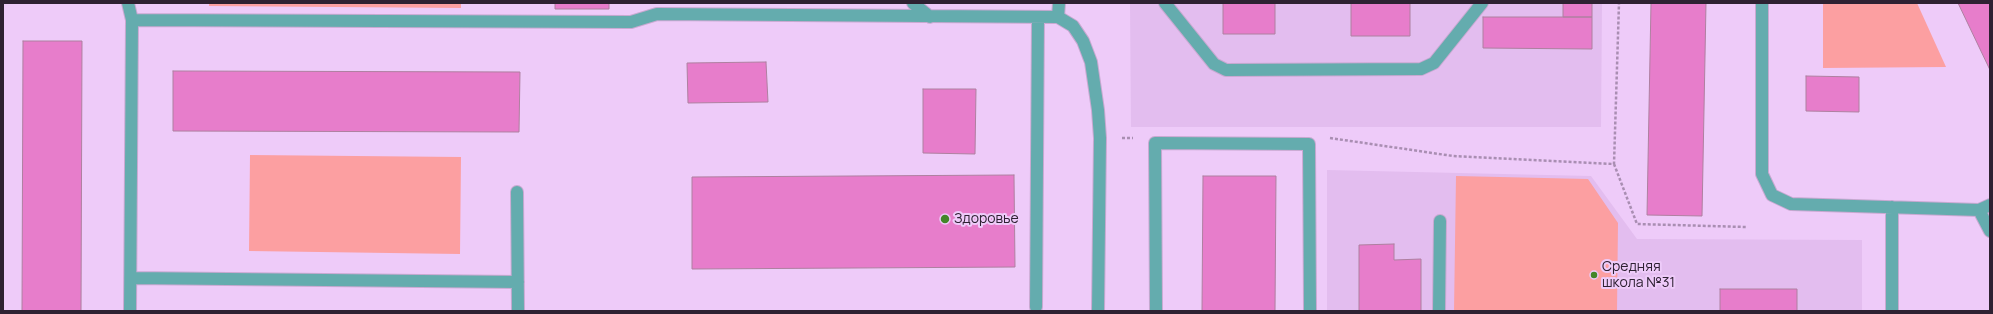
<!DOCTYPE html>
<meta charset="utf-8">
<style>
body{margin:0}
#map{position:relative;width:1993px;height:314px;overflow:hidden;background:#eecbf9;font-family:Manrope,sans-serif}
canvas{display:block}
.frame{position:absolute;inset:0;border:4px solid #2e2132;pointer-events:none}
</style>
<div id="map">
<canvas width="1993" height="314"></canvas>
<div class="frame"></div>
</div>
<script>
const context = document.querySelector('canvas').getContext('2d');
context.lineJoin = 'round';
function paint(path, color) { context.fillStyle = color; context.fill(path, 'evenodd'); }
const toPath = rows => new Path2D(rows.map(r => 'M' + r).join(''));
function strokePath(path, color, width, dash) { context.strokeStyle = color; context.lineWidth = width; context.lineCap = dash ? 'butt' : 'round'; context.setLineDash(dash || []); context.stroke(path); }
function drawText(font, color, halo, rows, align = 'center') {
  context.font = font + ' Manrope,sans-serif'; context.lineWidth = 4; context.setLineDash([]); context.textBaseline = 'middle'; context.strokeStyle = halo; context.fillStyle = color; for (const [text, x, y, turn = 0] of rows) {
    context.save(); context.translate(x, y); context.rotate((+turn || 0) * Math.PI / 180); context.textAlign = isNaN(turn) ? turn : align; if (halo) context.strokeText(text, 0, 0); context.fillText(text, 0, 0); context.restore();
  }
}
const built = toPath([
 [1130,3,1602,3,1601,127,1131,127],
 [1327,170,1591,176,1637,239,1862,240,1862,311,1327,311]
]);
const green = toPath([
 [209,3,461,3,461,8,209,6],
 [1823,3,1917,3,1946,67,1823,68],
 [250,155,461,157,460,254,249,251],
 [1456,176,1588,179,1618,223,1617,311,1454,311]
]);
const building = toPath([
 [555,3,609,3,609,9,555,9,555,3],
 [1223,3,1275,3,1275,34,1223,34,1223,3],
 [1351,3,1410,3,1410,36,1351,36,1351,3],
 [1563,3,1592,3,1592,17,1563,17,1563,3],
 [1651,3,1706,3,1702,216,1647,215,1651,3],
 [1958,3,1990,3,1990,70,1958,3],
 [1483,17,1592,17,1592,49,1483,48,1483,17],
 [23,41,82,41,81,311,22,311,23,41],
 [766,62,768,102,688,103,687,63,766,62],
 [173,71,520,72,519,132,173,131,173,71],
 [1806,76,1859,77,1859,112,1806,111,1806,76],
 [923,89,976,89,975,154,923,153,923,89],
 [1014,175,1015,267,692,269,692,177,1014,175],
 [1203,176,1276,176,1275,311,1202,311,1203,176],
 [1394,244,1394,260,1421,259,1421,311,1359,311,1359,245,1394,244],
 [1720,289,1797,289,1797,311,1720,311,1720,289]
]);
const path = toPath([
 [1122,138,1133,138],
 [1330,138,1453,156,1614,164,1619,3],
 [1614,164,1637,224,1746,227]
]);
const minor = toPath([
 [128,3,132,20,130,311],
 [913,3,930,17],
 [1059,3,1058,17,1073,26,1083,41,1091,62,1098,110,1100,138,1098,311],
 [1165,3,1214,64,1226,70,1421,69,1434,63,1482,3],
 [1762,3,1762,174,1772,195,1791,204,1979,210,1990,231],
 [132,20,631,22,657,14,1058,17],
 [517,192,518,311],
 [1979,210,1990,205],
 [131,278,518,282],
 [1036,307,1038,17],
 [1156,311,1155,143,1309,144,1310,311],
 [1439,311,1440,221],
 [1892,311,1892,207]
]);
const markers = [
 [945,219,5,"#448629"],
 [1594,275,4,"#448629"]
];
const poiNames = [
 ["Здоровье",954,219],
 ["Средняя",1602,267],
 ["школа №31",1602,283]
];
paint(built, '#e3bdef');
paint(green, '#fc9fa1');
paint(building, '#e77dcb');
strokePath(building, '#ae80a0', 1);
strokePath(minor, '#c8a9d1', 14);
strokePath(path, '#a98eb2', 2.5, [3, 2]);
strokePath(minor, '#64acae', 12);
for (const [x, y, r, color] of markers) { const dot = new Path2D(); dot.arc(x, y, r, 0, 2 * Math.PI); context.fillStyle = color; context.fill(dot); strokePath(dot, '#eecbf9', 1.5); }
drawText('14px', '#2e2132', '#eecbf9', poiNames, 'left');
</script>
